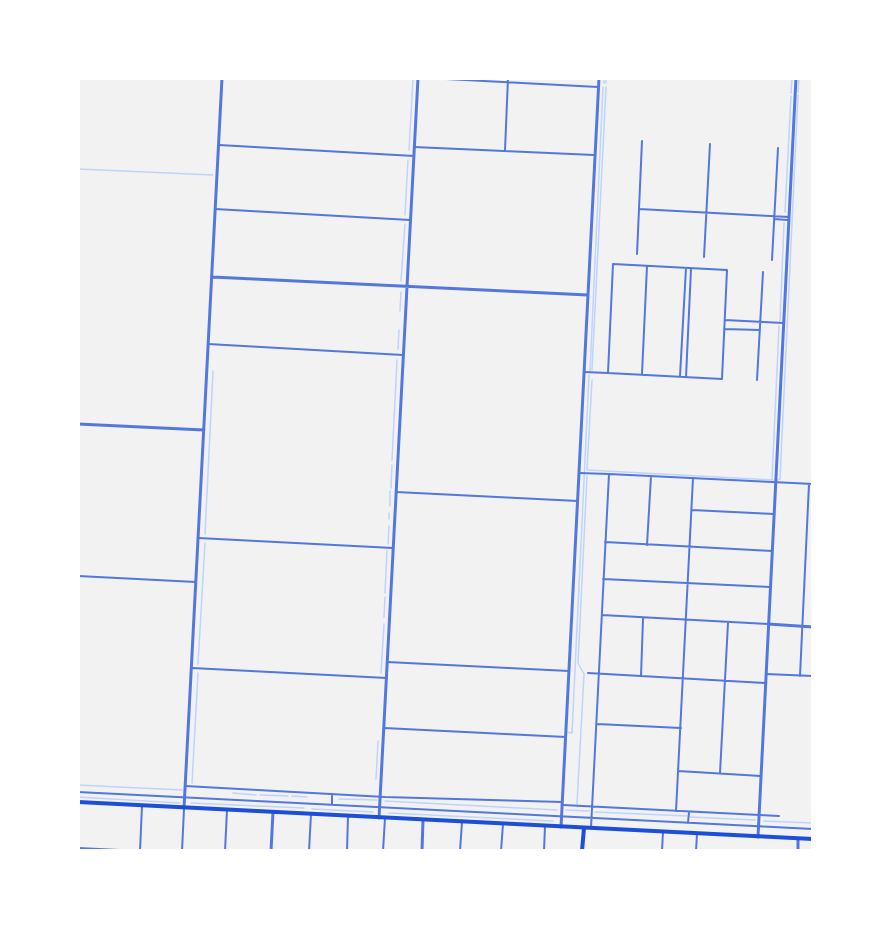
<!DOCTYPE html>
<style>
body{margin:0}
#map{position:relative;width:891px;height:929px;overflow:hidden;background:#f2f2f2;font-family:"PT Sans Narrow",sans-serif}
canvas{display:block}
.frame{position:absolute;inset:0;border:80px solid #fff;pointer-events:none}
</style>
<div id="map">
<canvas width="891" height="929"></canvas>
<div class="frame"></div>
</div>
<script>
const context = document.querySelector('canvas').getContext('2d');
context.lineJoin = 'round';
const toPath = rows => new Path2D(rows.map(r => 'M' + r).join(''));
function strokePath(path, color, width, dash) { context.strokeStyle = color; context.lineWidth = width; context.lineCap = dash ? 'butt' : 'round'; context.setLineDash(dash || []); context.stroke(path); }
const stream = toPath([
 [604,83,604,78],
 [606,83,606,78],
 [798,92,799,78],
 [791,93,792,78],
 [409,150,413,78],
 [78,169,213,175],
 [785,212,791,96],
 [405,215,408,160],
 [401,281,405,224],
 [400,311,401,292],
 [780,321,784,223],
 [398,349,399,330],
 [592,370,606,87],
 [590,371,603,87],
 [392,460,397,360],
 [587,469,592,380],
 [587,470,773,480],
 [772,479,779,326],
 [778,480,780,479,798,95],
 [391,488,392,465],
 [390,506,390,491],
 [389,519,389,513],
 [205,534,213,371],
 [388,544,389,526],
 [385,593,387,551],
 [384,617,385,597],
 [198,664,205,543],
 [381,673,384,624],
 [567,732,572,733,589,375],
 [376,779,378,741],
 [192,783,198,673],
 [78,785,182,790],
 [233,793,256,795],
 [260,795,288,796],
 [292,796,307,797],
 [78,797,180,803],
 [339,799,377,800],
 [385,801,557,810],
 [191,803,304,808],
 [577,804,584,674,578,663,587,476],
 [312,809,373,812],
 [566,810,589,811],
 [595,812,687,816],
 [389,813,553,821],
 [690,817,755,820],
 [764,821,813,823]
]);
const minor = toPath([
 [427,78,598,87],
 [219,145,414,156],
 [414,147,594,155],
 [505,150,508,78],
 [215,209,410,220],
 [639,209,789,217],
 [774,219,788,220],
 [637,254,642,141],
 [704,257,710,144],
 [772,260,778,148],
 [725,320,783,323],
 [724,329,760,330],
 [208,344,403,355],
 [584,372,608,373,722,379,727,270,613,264,608,373],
 [642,374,647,266],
 [680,376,686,268],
 [686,377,691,269],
 [757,380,763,272],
 [579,473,609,474],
 [396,492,578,501],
 [692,510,774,514],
 [198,538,393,548],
 [605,542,772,551],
 [647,545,651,476],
 [78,576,196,582],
 [603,579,770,587],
 [602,615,768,624],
 [387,662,569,671],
 [192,668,387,678],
 [588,673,765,683],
 [766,674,813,676],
 [641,676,643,619],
 [800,676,809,484],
 [597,724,681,728],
 [384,728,566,737],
 [678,771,761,776],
 [720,773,728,623],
 [185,786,385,797,562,802],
 [78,792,813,829],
 [332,805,332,794],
 [563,805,779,816],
 [676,811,693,478],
 [688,823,689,812],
 [591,828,609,474,813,484],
 [78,848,140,851],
 [140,851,142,806],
 [182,851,184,809],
 [225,851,227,810],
 [309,851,311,814],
 [347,851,348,816],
 [383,851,385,818],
 [460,851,462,822],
 [501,851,503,824],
 [544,851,545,826],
 [662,851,663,832],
 [696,851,697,834]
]);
const tertiary = toPath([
 [212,277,588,295],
 [78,424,204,430],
 [768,624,813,627],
 [184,808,222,78],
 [379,818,418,78],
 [561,827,599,78],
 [758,837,796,78],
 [271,851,273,812],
 [422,851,423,820],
 [798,851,798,839]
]);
const secondary = toPath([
 [582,851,584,828]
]);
const primary = toPath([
 [78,802,813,839]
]);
strokePath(stream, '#bfd3fe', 1.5);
strokePath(minor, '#5277de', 2);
strokePath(tertiary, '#5277de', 3);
strokePath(secondary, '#1d4ed8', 4);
strokePath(primary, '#1d4ed8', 4);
</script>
